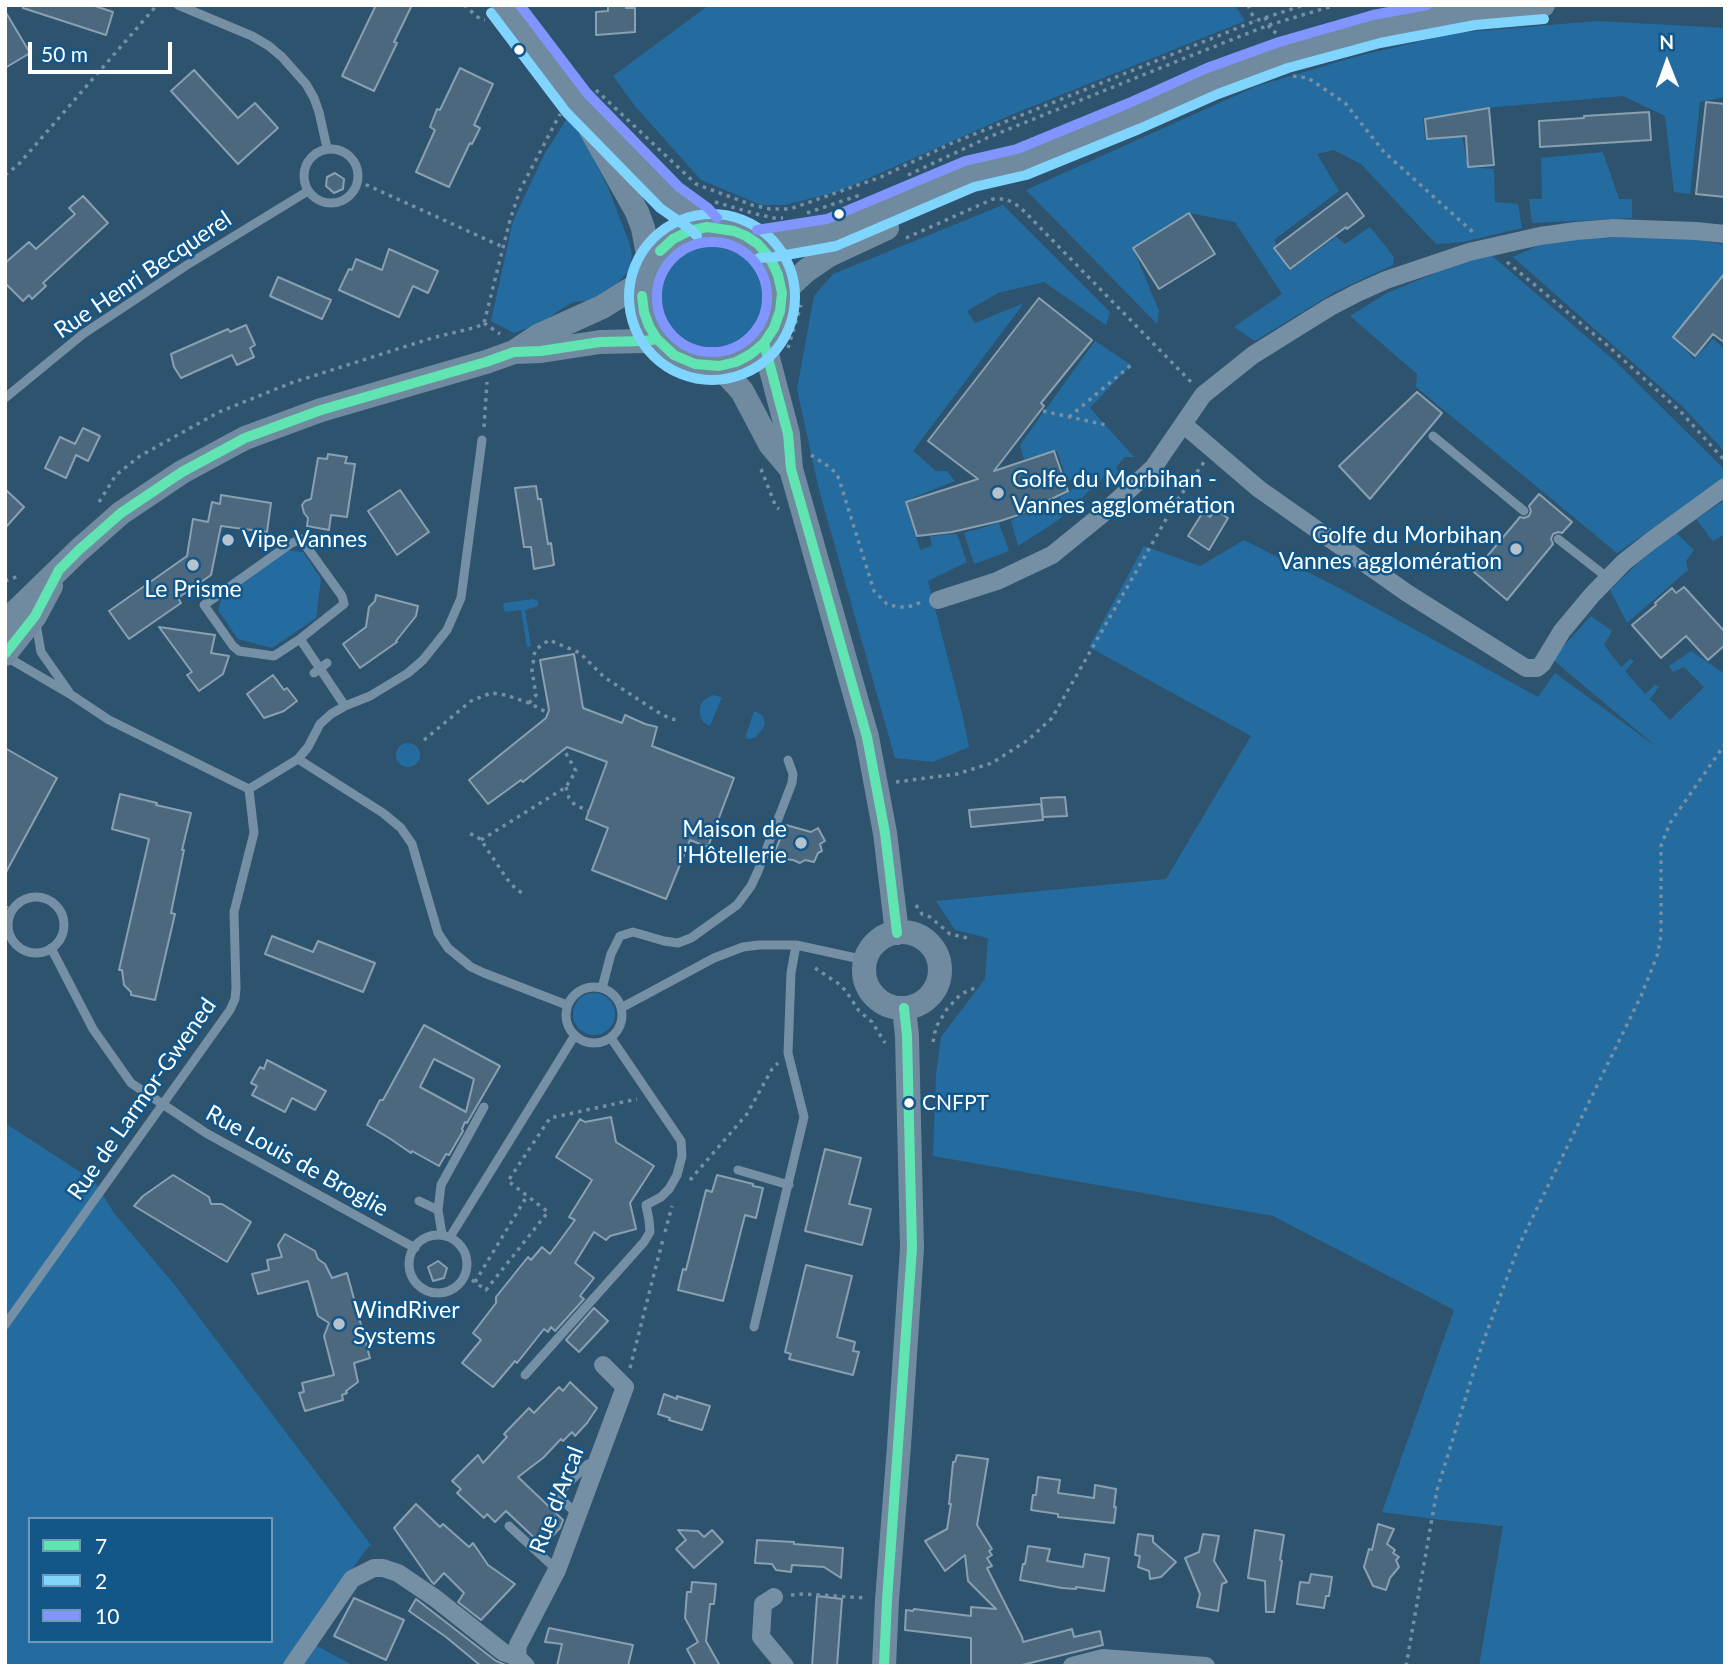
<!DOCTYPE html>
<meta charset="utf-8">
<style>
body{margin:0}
#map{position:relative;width:1730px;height:1671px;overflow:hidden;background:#2e536e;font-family:Lato,sans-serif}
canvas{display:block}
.frame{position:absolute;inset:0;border:7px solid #fff;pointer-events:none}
.legend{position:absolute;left:28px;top:1517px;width:245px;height:126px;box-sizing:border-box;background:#135789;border:2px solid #719ab8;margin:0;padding:9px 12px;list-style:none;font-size:21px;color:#fff}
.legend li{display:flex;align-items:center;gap:14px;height:35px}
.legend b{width:35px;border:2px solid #719ab8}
.north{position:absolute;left:1632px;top:28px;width:70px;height:70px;-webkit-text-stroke:5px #135789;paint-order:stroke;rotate:359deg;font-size:19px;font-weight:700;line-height:28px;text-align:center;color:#fff}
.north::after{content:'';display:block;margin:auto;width:24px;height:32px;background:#fff;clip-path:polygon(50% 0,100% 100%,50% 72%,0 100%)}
.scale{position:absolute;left:28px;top:42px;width:144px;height:32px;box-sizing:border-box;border:4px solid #fff;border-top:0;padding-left:9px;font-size:21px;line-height:24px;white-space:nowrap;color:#fff;-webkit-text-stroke:5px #135789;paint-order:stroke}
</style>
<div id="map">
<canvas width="1730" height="1671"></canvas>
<div class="frame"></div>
<ul class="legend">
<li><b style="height:9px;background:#60e4b2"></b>7</li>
<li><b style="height:9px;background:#80d5ff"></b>2</li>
<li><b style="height:9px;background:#8095ff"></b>10</li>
</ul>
<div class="north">N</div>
<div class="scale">50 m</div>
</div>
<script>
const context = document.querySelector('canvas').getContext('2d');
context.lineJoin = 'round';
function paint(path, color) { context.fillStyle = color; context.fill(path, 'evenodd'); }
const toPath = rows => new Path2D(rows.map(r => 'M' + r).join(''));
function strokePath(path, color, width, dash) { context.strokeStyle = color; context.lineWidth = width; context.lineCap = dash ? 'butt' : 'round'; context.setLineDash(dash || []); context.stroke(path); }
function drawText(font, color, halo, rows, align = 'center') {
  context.font = font + ' Lato,sans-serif'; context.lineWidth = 5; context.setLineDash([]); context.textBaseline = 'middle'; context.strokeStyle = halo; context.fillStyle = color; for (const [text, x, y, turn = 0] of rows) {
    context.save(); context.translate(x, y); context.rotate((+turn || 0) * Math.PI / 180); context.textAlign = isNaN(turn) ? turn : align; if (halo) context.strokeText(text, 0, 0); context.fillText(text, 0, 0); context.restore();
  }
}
const green = toPath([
 [709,5,1235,5,1245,21,1011,115,840,191,785,205,761,205,701,180,635,106,613,76],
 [1597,21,1725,28,1725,97,1700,102,1690,194,1674,192,1665,116,1623,96,1496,107,1423,118,1425,140,1462,136,1468,167,1494,169,1495,202,1518,204,1522,228,1463,242,1436,244,1361,164,1334,150,1317,154,1339,191,1274,240,1289,271,1336,237,1345,244,1370,227,1394,257,1393,265,1335,292,1255,341,1234,327,1282,294,1235,222,1189,213,1133,248,1159,311,1157,324,1026,190,1257,86,1358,56,1455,33],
 [571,112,609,190,629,242,632,255,630,269,610,292,595,300,573,302,558,311,544,322,514,333,491,321,513,221,544,155],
 [1603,152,1619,199,1632,199,1632,218,1532,223,1529,199,1542,199,1541,158],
 [1003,205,1110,312,1106,325,1044,282,998,293,967,311,975,323,1024,303,913,451,936,471,947,471,955,481,905,501,920,550,932,546,930,536,957,534,967,562,928,581,962,713,969,747,933,762,895,758,819,490,797,389,814,296,833,274],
 [1678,236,1725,245,1725,273,1673,337,1694,359,1713,339,1725,349,1725,452,1683,407,1513,257,1552,239],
 '662 297a50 50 0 1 1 100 0a50 50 0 1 1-100 0Z',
 [1491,255,1616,362,1725,470,1725,478,1617,553,1416,387,1417,374,1350,316,1387,293,1457,264],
 [1095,341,1131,365,1090,408,1134,457,1124,457,1116,468,1124,477,1121,481,1107,474,1057,521,1018,546,1011,520,1055,501,1086,480,1067,480,1057,451,1024,459,1020,445],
 [1725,500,1725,534,1713,541,1696,519],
 [999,523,1009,551,974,564,964,533],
 [1675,532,1694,550,1686,561,1688,570,1627,623,1610,590,1639,562],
 [1244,540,1343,590,1538,697,1555,673,1658,748,1552,659,1591,616,1612,631,1604,645,1621,667,1630,659,1634,661,1625,671,1645,694,1655,685,1659,687,1650,699,1670,720,1704,687,1684,667,1673,672,1669,666,1691,651,1725,674,1725,1666,1479,1666,1503,1526,1442,1520,1382,1512,1454,1310,1273,1216,933,1156,936,1074,941,1037,985,979,988,938,955,930,936,901,1166,879,1251,736,1089,647,1144,546,1200,566],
 [283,550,303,552,321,579,316,618,272,648,238,639,218,610,223,593],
 [533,599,538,601,538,606,525,610,531,646,527,647,521,610,505,612,503,606,504,603],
 [712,695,722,697,710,726,703,722,700,715,700,707,703,701],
 [754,711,759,713,763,716,765,723,763,728,756,737,750,739,745,738],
 '396 755a12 12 0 1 1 24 0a12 12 0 1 1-24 0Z',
 '573 1014a21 21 0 1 1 42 0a21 21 0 1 1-42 0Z',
 [5,1123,94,1181,114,1213,174,1284,371,1545,368,1547,307,1631,317,1646,354,1666,5,1666],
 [30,1519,271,1519,271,1641,30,1641]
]);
const building = toPath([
 [24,5,92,5,113,12,106,35,23,8,24,5],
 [376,5,412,5,394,42,397,43,374,91,342,76,376,5],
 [608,5,626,5,626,8,635,8,635,32,596,35,596,12,608,11,608,5],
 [5,11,30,53,5,68,5,11],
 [460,68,493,84,474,125,480,128,472,144,470,143,449,187,416,172,435,130,430,127,437,109,440,110,460,68],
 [194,70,238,118,255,103,278,128,238,164,171,91,194,70],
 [1706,102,1725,104,1725,197,1696,194,1706,102],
 [1489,108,1494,165,1468,167,1466,136,1427,139,1425,119,1489,108],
 [1649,112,1651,140,1540,147,1539,121,1584,118,1584,116,1649,112],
 [335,173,344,179,343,189,334,193,326,186,327,177,335,173],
 [1347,193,1364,216,1347,229,1346,227,1290,269,1274,248,1347,193],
 [83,196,108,223,43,283,46,286,32,299,29,295,23,301,5,283,5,263,29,242,36,249,75,214,69,208,83,196],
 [1189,213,1215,254,1159,289,1133,248,1189,213],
 [389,249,438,271,428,293,413,286,399,317,339,290,349,269,352,270,356,259,382,270,389,249],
 [1725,273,1725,343,1713,334,1695,356,1673,337,1725,273],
 [278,277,331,300,322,319,270,296,278,277],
 [1039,298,1092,340,1041,403,1044,406,994,471,1054,451,1068,491,1018,515,1000,521,952,532,917,536,906,502,978,479,928,441,1039,298],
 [246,325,255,345,250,348,254,357,237,365,232,355,181,378,174,367,171,354,228,329,230,332,246,325],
 [1417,392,1442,413,1370,499,1339,466,1417,392],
 [83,428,100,436,88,461,76,455,66,478,45,468,60,437,75,444,83,428],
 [328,454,347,457,345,463,355,464,347,517,331,515,329,530,307,526,308,518,304,513,302,505,305,501,311,499,318,458,327,459,328,454],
 [536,486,538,499,541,499,548,544,551,543,554,565,534,569,531,547,524,547,515,488,536,486],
 [5,489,24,507,5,528,5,489],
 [400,490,429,532,397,555,368,511,400,490],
 [1539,494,1572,522,1562,533,1558,532,1553,534,1551,539,1553,544,1507,600,1474,572,1520,517,1524,518,1529,516,1531,511,1529,506,1539,494],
 [221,495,271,503,267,532,221,526,211,575,178,598,181,603,129,639,109,611,187,556,193,519,208,522,212,502,220,504,221,495],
 [1215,510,1228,518,1209,550,1188,536,1203,512,1210,517,1215,510],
 [1684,587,1725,632,1725,645,1708,660,1686,636,1661,658,1632,625,1656,605,1655,603,1672,588,1676,593,1684,587],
 [376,595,418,606,416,616,396,641,397,642,360,668,343,644,366,627,369,607,375,601,376,595],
 [159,627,215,635,211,653,229,656,223,674,199,691,187,675,192,672,159,627],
 [574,654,583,708,622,723,625,715,645,724,657,727,652,746,734,778,708,847,690,840,666,899,592,870,608,828,586,819,607,762,567,747,523,782,521,780,488,804,469,780,546,718,549,710,540,660,574,654],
 [273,675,284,690,287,688,297,701,284,711,264,718,247,694,273,675],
 [5,748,57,778,5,874,5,748],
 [120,794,157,803,156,805,191,813,182,850,184,850,171,913,175,914,155,1000,131,995,131,992,124,985,122,970,119,970,149,839,112,829,120,794],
 [1065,797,1067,816,1043,817,1041,798,1065,797],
 [1041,804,1043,820,971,827,969,810,1041,804],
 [786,825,811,832,818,828,825,841,820,844,822,851,818,853,814,862,805,860,800,863,793,860,772,858,786,825],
 [272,936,313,952,318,941,375,963,363,992,265,954,272,936],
 [424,1025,500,1066,467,1123,465,1122,462,1129,463,1131,449,1155,446,1154,439,1166,412,1151,411,1153,389,1138,367,1125,380,1100,383,1100,424,1025],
 [434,1059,474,1079,466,1112,420,1087,434,1059],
 [267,1060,326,1091,315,1110,292,1098,285,1112,252,1095,257,1086,251,1083,260,1067,264,1069,267,1060],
 [611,1117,616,1142,654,1166,630,1203,636,1229,610,1236,606,1240,594,1232,575,1263,594,1278,580,1296,584,1299,555,1331,551,1327,548,1332,544,1329,517,1363,515,1361,493,1387,462,1363,481,1340,473,1333,496,1303,496,1297,528,1257,531,1260,542,1247,550,1254,575,1220,569,1217,592,1180,556,1157,580,1119,585,1122,611,1117],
 [825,1149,861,1158,849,1204,871,1209,862,1245,805,1231,825,1149],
 [173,1175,209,1197,211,1204,222,1204,251,1222,227,1262,134,1206,143,1196,173,1175],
 [717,1175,753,1184,753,1186,763,1188,756,1218,745,1215,723,1301,678,1290,683,1269,686,1270,706,1190,712,1192,717,1175],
 [285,1234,315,1251,318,1259,325,1264,332,1278,347,1273,370,1358,354,1363,358,1382,346,1391,347,1393,342,1395,343,1400,305,1411,299,1393,304,1392,302,1383,334,1375,324,1336,329,1323,318,1316,308,1281,258,1294,252,1274,269,1270,267,1260,282,1257,278,1245,285,1234],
 [438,1261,447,1268,444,1278,433,1281,428,1267,438,1261],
 [806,1265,852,1276,837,1337,855,1342,853,1351,859,1352,853,1375,789,1359,791,1354,785,1352,806,1265],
 [594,1308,608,1321,579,1352,566,1340,594,1308],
 [570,1382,597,1408,587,1423,575,1436,572,1432,563,1441,561,1439,543,1458,518,1477,563,1520,560,1528,543,1546,506,1511,495,1522,487,1514,484,1518,457,1493,461,1489,452,1481,478,1455,483,1463,507,1437,504,1434,529,1408,534,1413,559,1387,563,1391,570,1382],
 [664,1394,677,1399,677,1396,710,1406,702,1430,669,1420,670,1418,658,1414,664,1394],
 [957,1455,988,1459,977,1525,992,1549,989,1551,992,1555,987,1558,992,1566,987,1568,1022,1637,1023,1642,1072,1629,1074,1637,1100,1631,1103,1645,1018,1666,971,1666,971,1638,905,1630,906,1610,913,1611,914,1609,971,1616,971,1607,996,1609,968,1581,965,1555,945,1571,925,1541,947,1529,951,1504,949,1504,953,1462,955,1462,957,1455],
 [1038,1477,1060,1480,1058,1493,1073,1495,1094,1498,1095,1485,1116,1489,1114,1507,1116,1507,1114,1523,1058,1517,1058,1514,1031,1510,1033,1495,1036,1495,1038,1477],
 [416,1504,440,1527,443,1524,469,1547,473,1543,488,1565,515,1584,481,1620,458,1602,464,1593,444,1573,434,1584,431,1581,394,1528,416,1504],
 [1378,1524,1394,1529,1387,1544,1395,1550,1393,1553,1399,1557,1396,1560,1399,1567,1390,1578,1386,1590,1373,1586,1364,1567,1369,1549,1372,1550,1378,1524],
 [678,1530,698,1531,704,1537,712,1530,723,1542,694,1568,676,1549,686,1540,678,1530],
 [1255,1530,1284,1535,1280,1560,1282,1561,1274,1612,1266,1612,1265,1581,1248,1578,1255,1530],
 [1138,1534,1153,1536,1153,1542,1176,1562,1161,1577,1150,1579,1149,1571,1138,1567,1140,1556,1135,1555,1138,1534],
 [1203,1534,1219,1536,1214,1561,1227,1582,1222,1584,1218,1611,1197,1607,1200,1594,1185,1558,1199,1552,1203,1534],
 [757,1540,794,1542,794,1544,843,1548,841,1578,824,1567,792,1565,791,1572,776,1570,772,1564,755,1563,757,1540],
 [1028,1546,1050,1549,1047,1561,1083,1567,1085,1554,1109,1558,1104,1591,1076,1587,1076,1589,1062,1588,1020,1580,1023,1564,1025,1564,1028,1546],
 [1311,1574,1332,1577,1329,1596,1326,1596,1324,1608,1297,1604,1300,1582,1309,1583,1311,1574],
 [692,1582,716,1584,714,1604,710,1604,706,1641,720,1666,696,1666,687,1649,698,1642,685,1618,687,1592,691,1592,692,1582],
 [817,1596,842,1599,837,1666,812,1666,817,1596],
 [354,1598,404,1620,386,1660,334,1636,354,1598],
 [416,1599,496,1661,508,1666,481,1666,446,1637,409,1611,416,1599],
 [549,1628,633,1645,628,1666,557,1666,562,1644,545,1642,549,1628]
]);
const path = toPath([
 [464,5,480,19,485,20],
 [1248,5,1255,21],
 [442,6,443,5],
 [1265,17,1271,30,1278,34],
 [1293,76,1308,78,1345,103,1384,152,1475,234],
 [596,90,696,184,752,205,770,209,790,209,881,177,950,144,1255,21,1304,5],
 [5,175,18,165,157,5],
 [908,175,989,137,1180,60,1269,25,1336,5],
 [358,181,503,247],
 [715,202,756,214,774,218,783,218],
 [807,213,863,194],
 [906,238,993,199,1006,199,1020,207,1192,383],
 [1507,262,1607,345,1681,412,1725,461],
 [484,323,500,334],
 [788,348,801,305],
 [1043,411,1106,425],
 [1069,417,1131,365],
 [484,427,487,382],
 [811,455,828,466,836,473,839,479,874,591,887,604,898,607,908,607,922,602],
 [761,469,776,507,779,509],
 [99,502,116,475,140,456,219,412,291,383,432,338,477,327,484,323,510,220,520,190,560,114],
 [5,581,19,576],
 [529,703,536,695,532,671,535,650,549,640,580,653,604,677,656,711,669,718,680,721],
 [424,740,471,701,491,693,506,695,529,703,548,713],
 [896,782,957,774,992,763,1028,740,1052,718,1176,502,1204,462],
 [566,787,569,798,575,805,589,811],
 [470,834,475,835,481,840,507,879,516,889,525,895],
 [481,840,566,787,576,771,564,750],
 [916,905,922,914,930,917,950,934,972,939],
 [5,906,11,911],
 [815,968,839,984,846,991,859,1011,872,1022,885,1043],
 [933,1042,936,1027,947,1009,961,994,977,987],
 [690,1180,747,1114,772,1069,778,1063],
 [665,1232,672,1206],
 [465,1275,486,1290,548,1212,508,1181,550,1118,637,1099],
 [475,1282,527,1196],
 [630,1368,663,1239],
 [791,1595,803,1594,867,1598],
 [1406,1666,1437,1490,1482,1345,1520,1243,1641,996,1657,956,1661,936,1661,846,1670,823,1725,744]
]);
const service = toPath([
 [178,5,252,36,269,46,282,57,306,84,314,98,319,112,327,148],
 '304 176a27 27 0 1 1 54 0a27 27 0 1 1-54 0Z',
 [5,398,83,334,187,265,308,191],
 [1433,436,1524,511],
 [301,539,342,596,344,604,300,639,274,656,239,651,233,646,204,605,290,544,301,539],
 [1558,539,1608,578],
 [36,624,41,652,69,692],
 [300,639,345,706],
 [5,656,70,694,109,720,249,789],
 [314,673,327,663],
 [298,759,308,747,320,724,331,714,345,706,370,696,408,673,423,660,447,630,461,598,482,440],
 [249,789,298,759,383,813,401,828,412,844,438,933,448,948,471,967,484,973,567,1005],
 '8 925a28 28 0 1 1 56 0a28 28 0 1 1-56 0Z',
 [51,948,93,1029,131,1083,206,1133,415,1248],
 '566 1015a28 28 0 1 1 56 0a28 28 0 1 1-56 0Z',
 [602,988,611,954,620,936,633,932,664,941,678,943,691,938,737,905,751,886,758,871,792,783,793,774,788,760],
 [621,1008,714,958,743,947,759,945,796,945,865,960],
 [738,1170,789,1185],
 [419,1201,438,1210,442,1234],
 [438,1210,441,1185,484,1107],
 '409 1264a29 29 0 1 1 58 0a29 29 0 1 1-58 0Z',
 [450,1237,575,1035],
 [5,1325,230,1010,235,999,236,988,234,912,254,833,249,789],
 [754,1327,804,1117,788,1053,791,973,796,945],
 [525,1375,644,1242,650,1232,649,1220,646,1205,661,1197,669,1189,677,1175,682,1156,681,1141,611,1038],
 [577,1514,560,1498,559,1492,588,1464,595,1463],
 [509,1526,557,1570]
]);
const minor = toPath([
 [1183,424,1259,489,1407,593,1526,668,1537,668,1542,664,1562,631,1592,595,1624,562,1652,540,1725,487],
 [938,600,997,581,1052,555,1100,516,1153,468,1203,395,1253,355,1330,307,1357,293,1386,280,1469,252,1540,236,1576,231,1613,228,1696,231,1725,234],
 [774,1597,763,1604,761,1637,785,1666],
 [517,1657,518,1645,557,1570,625,1387,603,1365],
 [292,1666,352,1579,374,1568,383,1568,398,1573,435,1598,503,1652,517,1657,526,1666],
 [1072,1666,1103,1658,1206,1666]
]);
const secondary = toPath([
 [502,5,576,102,670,198,699,218,707,227],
 [591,130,637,212,643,228,650,265],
 '643 297a69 69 0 1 1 138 0a69 69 0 1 1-138 0Z',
 [758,244,773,243,831,233,970,174,1021,162,1134,116,1213,81,1284,55,1318,45,1377,29,1424,20,1473,11,1543,5],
 [782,293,807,270,829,255,887,228],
 [764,343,788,434,791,469,867,737,885,833,897,933],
 [515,352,541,351,600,342,645,341,657,339],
 [719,366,742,391,770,444,791,469],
 [5,622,79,550,121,513,182,472,245,438,321,410,486,362,514,352,538,336,602,307,644,281],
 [5,654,35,616,51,586],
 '864 970a38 38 0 1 1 76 0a38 38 0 1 1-76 0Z',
 [884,1666,887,1600,899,1446,912,1248,907,1036,904,1008]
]);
const bus1 = toPath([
 [642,296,644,312,649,326,657,339,674,355,695,364,719,366,736,362,751,354,764,343,774,328,780,311,782,293,778,275,770,258,758,244,746,236,734,231,707,227,689,231,673,239,660,251],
 [764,343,788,434,791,469,867,737,885,833,897,933],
 [5,654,35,616,59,570,79,550,121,513,182,472,245,438,321,410,486,362,514,352,541,351,600,342,645,341,657,339],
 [884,1666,887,1600,912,1248,907,1036,904,1008]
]);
const bus2 = toPath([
 [491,13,566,112,660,208,690,229,697,236],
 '629 297a83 83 0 1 1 166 0a83 83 0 1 1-166 0Z',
 [759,258,775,257,836,246,974,187,1026,175,1139,129,1218,94,1288,68,1380,43,1475,25,1544,19]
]);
const bus3 = toPath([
 [520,5,587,93,679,187,708,208,717,218],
 [757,230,827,219,965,161,1017,149,1129,103,1207,68,1279,42,1373,15,1427,5],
 '657 297a55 55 0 1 1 110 0a55 55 0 1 1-110 0Z'
]);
const markers = [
 [519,50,6,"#fff"],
 [839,214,6,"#fff"],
 [998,493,7,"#b6c3cc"],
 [228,540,7,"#b6c3cc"],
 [1516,549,7,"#b6c3cc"],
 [193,565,7,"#b6c3cc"],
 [801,843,7,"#b6c3cc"],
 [909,1103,6,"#fff"],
 [339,1324,7,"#b6c3cc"]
];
const busNames = [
 ["CNFPT",922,1103]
];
const streetNames = [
 ["Rue Henri Becquerel",143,275,-34],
 ["Rue de Larmor-Gwened",142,1099,-55],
 ["Rue Louis de Broglie",297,1161,29],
 ["Rue d'Arcal",557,1500,-69]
];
const poiNames = [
 ["Golfe du Morbihan -",1012,480],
 ["Vannes agglomération",1012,506],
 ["Golfe du Morbihan",1502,536,"right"],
 ["Vannes agglomération",1502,562,"right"],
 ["Vipe Vannes",242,540],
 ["Le Prisme",193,590,"center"],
 ["Maison de",787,830,"right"],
 ["l'Hôtellerie",787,856,"right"],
 ["WindRiver",353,1311],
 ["Systems",353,1337]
];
paint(green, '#246c9f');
paint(building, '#4b687e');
strokePath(building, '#89a0b1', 2);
strokePath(path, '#758fa4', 3.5, [3.5, 5]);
strokePath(service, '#758fa4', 9);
strokePath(minor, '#758fa4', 18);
strokePath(secondary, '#708b9f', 24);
strokePath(bus1, '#60e4b2', 10);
strokePath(bus2, '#80d5ff', 10);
strokePath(bus3, '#8095ff', 10);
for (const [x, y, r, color] of markers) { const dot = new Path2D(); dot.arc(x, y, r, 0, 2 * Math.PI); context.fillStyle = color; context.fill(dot); strokePath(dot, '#135789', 2.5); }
drawText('21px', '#fff', '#135789', busNames, 'left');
drawText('23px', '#fff', '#135789', streetNames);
drawText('23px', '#fff', '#135789', poiNames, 'left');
</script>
